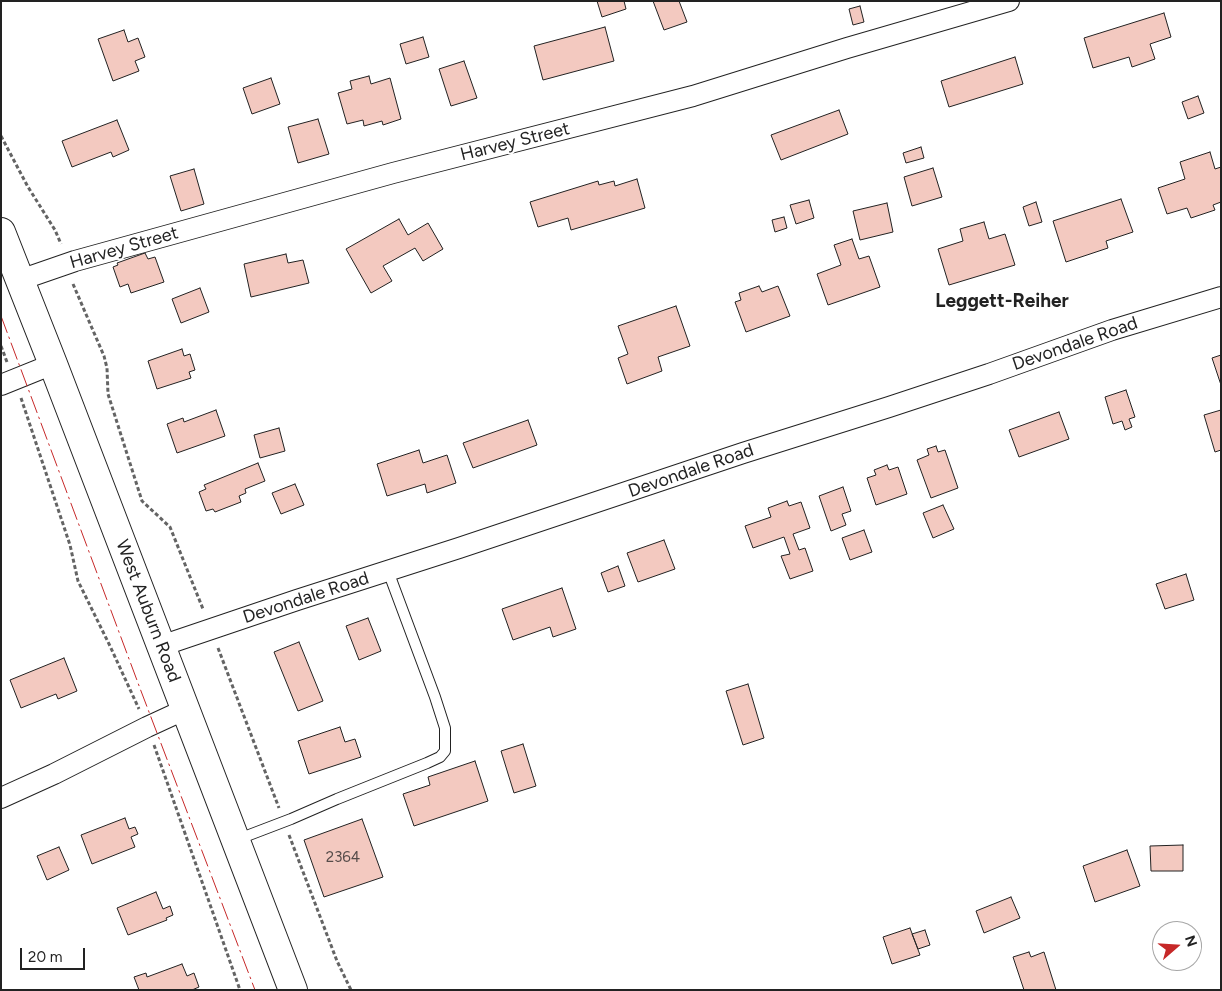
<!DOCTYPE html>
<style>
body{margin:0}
#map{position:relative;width:1222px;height:991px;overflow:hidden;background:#fff;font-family:Figtree,sans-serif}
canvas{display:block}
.frame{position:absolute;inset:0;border:2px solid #222;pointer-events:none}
.north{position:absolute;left:1152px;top:921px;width:50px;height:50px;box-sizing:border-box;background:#fff;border:1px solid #a7a7a7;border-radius:50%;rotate:71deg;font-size:14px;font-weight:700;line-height:20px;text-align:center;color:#222}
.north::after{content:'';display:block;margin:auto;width:18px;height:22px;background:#c62828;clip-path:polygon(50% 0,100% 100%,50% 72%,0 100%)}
.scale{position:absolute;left:20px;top:948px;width:65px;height:22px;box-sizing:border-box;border:2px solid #222;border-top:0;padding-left:6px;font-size:15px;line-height:18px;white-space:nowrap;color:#222;-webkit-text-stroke:4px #fff;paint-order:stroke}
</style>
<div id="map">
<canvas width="1222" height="991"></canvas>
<div class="frame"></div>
<div class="north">N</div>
<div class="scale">20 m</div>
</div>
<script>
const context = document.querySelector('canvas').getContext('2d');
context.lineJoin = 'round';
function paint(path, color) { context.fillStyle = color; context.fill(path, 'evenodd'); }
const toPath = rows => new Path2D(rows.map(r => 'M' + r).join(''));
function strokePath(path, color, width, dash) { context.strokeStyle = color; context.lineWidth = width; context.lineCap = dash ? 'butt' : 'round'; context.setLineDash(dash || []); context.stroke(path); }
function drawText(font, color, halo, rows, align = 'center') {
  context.font = font + ' Figtree,sans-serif'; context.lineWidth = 4; context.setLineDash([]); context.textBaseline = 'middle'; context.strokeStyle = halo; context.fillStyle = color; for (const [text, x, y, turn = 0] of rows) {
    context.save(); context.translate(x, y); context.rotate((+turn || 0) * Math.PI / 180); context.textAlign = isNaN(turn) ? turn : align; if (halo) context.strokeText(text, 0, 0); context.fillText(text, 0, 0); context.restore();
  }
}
const building = toPath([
 [597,1,624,1,626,9,602,17,597,1],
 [653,1,679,1,687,22,664,30,653,1],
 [860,6,864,22,853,25,849,9,860,6],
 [1164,13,1171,37,1150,44,1155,59,1132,67,1129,57,1093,68,1084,38,1164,13],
 [605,27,614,61,543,80,534,46,605,27],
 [124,30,128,42,138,38,145,57,135,61,139,71,113,81,98,39,124,30],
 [423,37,429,57,406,64,400,44,423,37],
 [1015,57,1023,84,949,107,941,81,1015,57],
 [464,61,477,98,451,106,439,69,464,61],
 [369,76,371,84,390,78,401,119,383,125,382,121,364,126,363,120,347,124,338,93,352,89,350,81,369,76],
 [271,78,280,104,252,114,243,88,271,78],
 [1198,96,1204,113,1188,119,1182,102,1198,96],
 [839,110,848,134,781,160,771,135,839,110],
 [318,119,329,154,298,163,288,127,318,119],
 [117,120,129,150,113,157,111,152,72,167,62,141,117,120],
 [921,147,924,158,906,163,903,153,921,147],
 [1210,152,1215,169,1221,167,1221,202,1213,205,1215,210,1191,218,1187,208,1167,214,1158,188,1185,179,1180,162,1210,152],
 [933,168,942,197,912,206,904,177,933,168],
 [194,169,204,204,181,211,170,176,194,169],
 [637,179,645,208,571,230,568,218,538,227,530,202,598,181,599,185,614,181,615,186,637,179],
 [1121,199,1133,232,1106,241,1108,248,1066,262,1053,221,1121,199],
 [809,200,814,218,796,224,790,205,809,200],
 [1036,202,1042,222,1029,226,1023,207,1036,202],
 [887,203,893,232,860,240,853,211,887,203],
 [784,217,787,228,775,232,772,220,784,217],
 [399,219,408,235,428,223,443,249,423,261,415,248,383,266,392,281,371,293,346,249,399,219],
 [984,222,989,239,1005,234,1015,265,949,285,938,249,963,241,960,229,984,222],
 [852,239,859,259,869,256,880,287,828,305,817,274,841,265,834,245,852,239],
 [145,253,148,259,155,257,164,282,131,293,128,284,120,287,113,267,118,265,117,263,145,253],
 [286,254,288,263,303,260,309,283,251,297,244,264,286,254],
 [759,286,762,292,778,286,790,316,746,332,735,302,741,300,739,293,759,286],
 [200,288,209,312,181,323,172,299,200,288],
 [676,306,690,346,658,357,662,371,627,384,618,358,628,354,618,326,676,306],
 [182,349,184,356,190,354,195,370,189,372,191,378,157,389,148,361,182,349],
 [1221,355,1221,385,1212,358,1221,355],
 [1126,390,1135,417,1129,419,1132,427,1125,430,1122,421,1113,424,1105,397,1126,390],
 [216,410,225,436,177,453,167,424,183,418,184,422,216,410],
 [1221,410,1221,450,1215,452,1204,415,1221,410],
 [1059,412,1069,439,1019,457,1009,430,1059,412],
 [528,420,537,445,473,468,463,443,528,420],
 [279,428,285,451,260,458,254,435,279,428],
 [936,446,938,452,945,450,958,488,931,498,917,460,929,455,927,449,936,446],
 [419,450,423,463,447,455,456,483,427,493,425,484,387,496,377,464,419,450],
 [258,463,265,481,245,489,246,493,239,496,241,502,215,512,213,509,206,511,199,492,206,489,204,485,258,463],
 [887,465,889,470,898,467,907,494,876,505,867,478,876,475,874,470,887,465],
 [295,484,304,505,281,514,272,493,295,484],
 [843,487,851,511,842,514,846,525,831,531,819,496,843,487],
 [787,501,789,506,801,502,810,528,793,534,799,550,805,548,813,571,790,579,781,556,790,554,784,537,753,548,745,526,771,517,768,508,787,501],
 [943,505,954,529,933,538,923,513,943,505],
 [864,530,872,552,850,560,842,538,864,530],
 [664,540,675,569,638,582,627,553,664,540],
 [618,566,625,586,608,592,601,573,618,566],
 [1186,574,1194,600,1165,609,1156,584,1186,574],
 [562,588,576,629,553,637,550,627,513,640,502,609,562,588],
 [368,618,381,651,359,660,346,626,368,618],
 [299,642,323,701,298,711,274,652,299,642],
 [64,658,77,691,58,699,56,694,21,708,10,680,64,658],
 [748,684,764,738,743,745,726,691,748,684],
 [340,727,345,742,355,739,361,757,309,774,298,741,340,727],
 [523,744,536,786,514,793,501,751,523,744],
 [475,761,488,801,414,826,403,794,430,785,428,777,475,761],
 [125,818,129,829,135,827,138,834,131,837,135,847,92,864,81,835,125,818],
 [362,819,383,877,324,897,304,840,362,819],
 [1183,845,1183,871,1151,871,1150,846,1183,845],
 [59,847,69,870,47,880,37,856,59,847],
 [1127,850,1140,886,1095,902,1083,866,1127,850],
 [156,892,163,909,170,906,173,915,166,918,167,920,128,935,117,908,156,892],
 [1011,897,1020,918,984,933,976,911,1011,897],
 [910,928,920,955,892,964,883,937,910,928],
 [925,930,930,945,918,949,912,934,925,930],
 [1029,952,1031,957,1044,952,1056,990,1024,990,1013,957,1029,952],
 [182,964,187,976,194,973,199,987,192,990,139,990,134,977,146,973,147,977,182,964]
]);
const path = toPath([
 [1,136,28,187,55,230,61,244],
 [73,284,104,356,107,368,108,394,142,501,170,527,203,609],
 [1,346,7,362],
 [21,398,70,545,78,581,110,646,139,709],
 [218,648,279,808],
 [154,745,240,990],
 [289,835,337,961,351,990]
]);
const service = toPath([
 [236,840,291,819,337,799,427,763,440,757,445,751,445,728,435,697,388,571]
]);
const minor = toPath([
 [20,280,75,261,393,173,693,96,847,48,1009,1],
 [1,385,53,364],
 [161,646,297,600,459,548,743,453,889,407,989,374,1112,330,1221,297],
 [1,798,54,774,147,727,186,709]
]);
const secondary = toPath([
 [1,232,53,364,293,990]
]);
const power = toPath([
 [1,316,141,691,255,990]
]);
const numberNames = [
 ["2364",343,858]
];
const streetNames = [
 ["Harvey Street",515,142,-14],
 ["Harvey Street",124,248,-16],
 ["Devondale Road",1075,344,-19],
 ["Devondale Road",691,471,-19],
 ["Devondale Road",306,598,-18],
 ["West Auburn Road",148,611,69]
];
const neighbourhoodNames = [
 ["Leggett-Reiher",1002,301]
];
paint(building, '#f3c9c0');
strokePath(building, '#222', 1);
strokePath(service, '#222', 12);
strokePath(minor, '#222', 22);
strokePath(secondary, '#222', 30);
strokePath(path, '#646464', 3, [4, 2.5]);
strokePath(service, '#fff', 10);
strokePath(minor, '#fff', 20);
strokePath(secondary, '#fff', 28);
strokePath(power, '#c62828', 1, [18, 4, 2.5, 4]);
drawText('15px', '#564c4a', null, numberNames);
drawText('18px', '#222', '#fff', streetNames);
drawText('bold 19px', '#222', '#fff', neighbourhoodNames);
</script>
